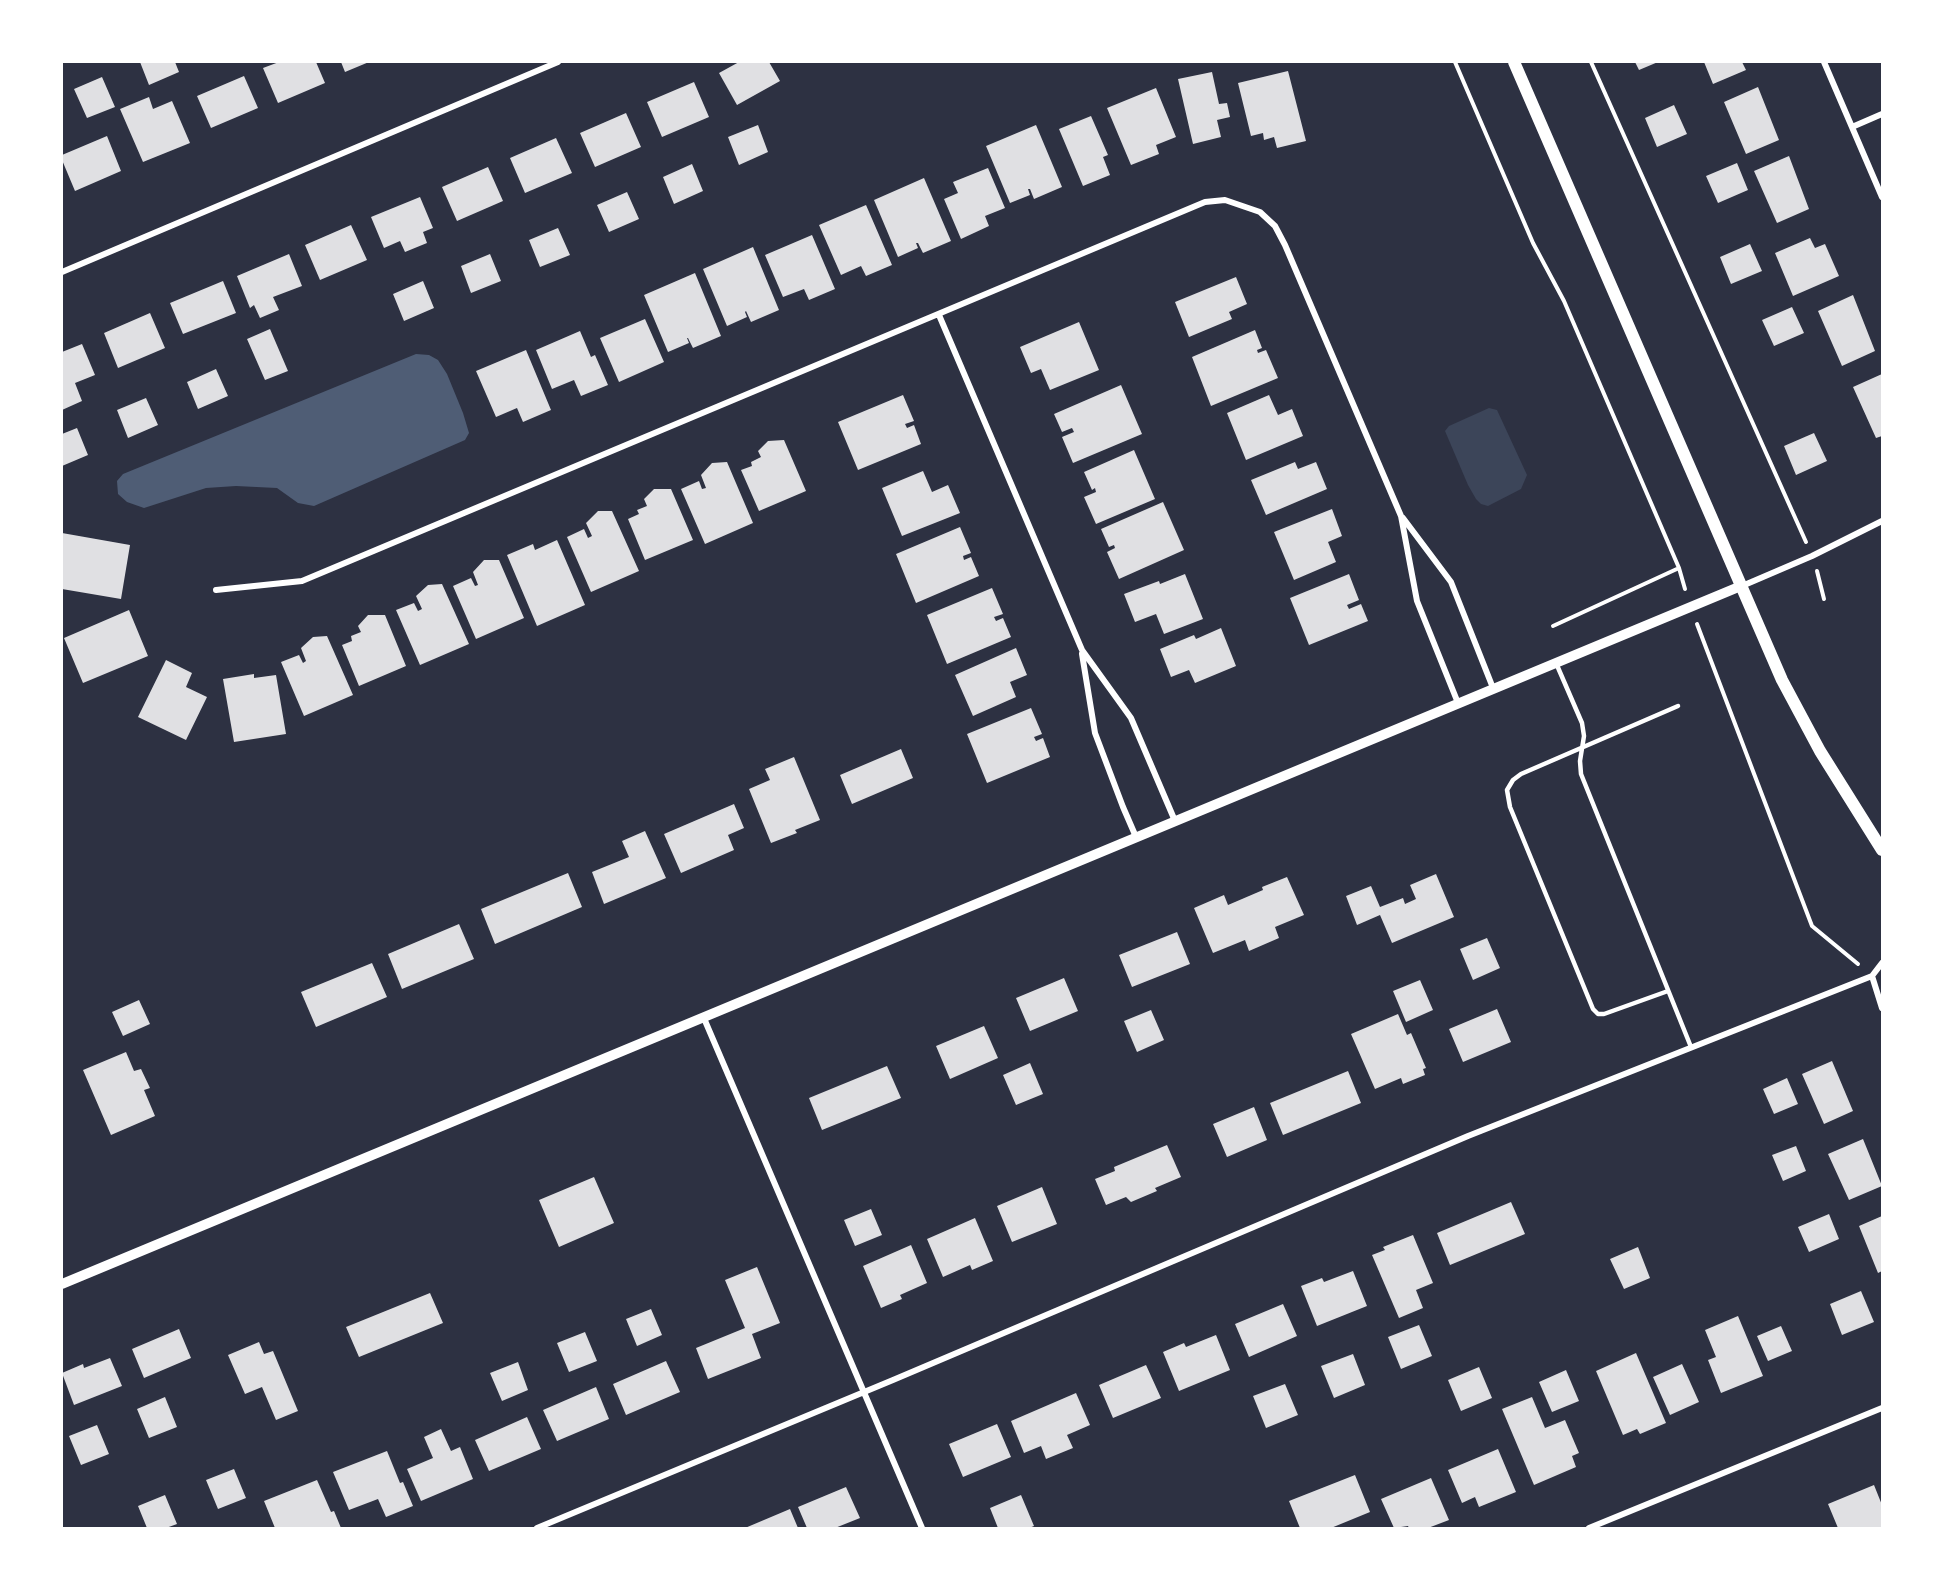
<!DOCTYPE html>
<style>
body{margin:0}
#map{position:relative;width:1944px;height:1590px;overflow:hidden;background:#2d3142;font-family:Barlow,sans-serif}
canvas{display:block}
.frame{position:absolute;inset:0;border:63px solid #fff;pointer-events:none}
</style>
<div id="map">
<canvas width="1944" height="1590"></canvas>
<div class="frame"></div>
</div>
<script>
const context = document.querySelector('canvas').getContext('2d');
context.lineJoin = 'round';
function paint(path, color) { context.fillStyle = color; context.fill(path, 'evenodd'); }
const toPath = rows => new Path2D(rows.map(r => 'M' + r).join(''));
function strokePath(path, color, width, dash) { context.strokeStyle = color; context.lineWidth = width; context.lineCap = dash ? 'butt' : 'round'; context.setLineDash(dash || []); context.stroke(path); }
const green = toPath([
 [1489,408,1497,410,1527,475,1521,489,1488,506,1481,504,1476,499,1468,485,1445,431,1449,426]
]);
const water = toPath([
 [416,354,429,355,438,360,447,374,463,413,469,433,465,440,449,447,314,506,298,503,277,488,236,486,206,488,144,508,127,502,118,494,117,481,123,474]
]);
const building = toPath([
 [140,62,175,62,179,72,149,85],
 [279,62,316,62,325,83,278,103,263,68],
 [341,62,369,62,345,72],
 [739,62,769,62,780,81,737,105,719,73],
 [1635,62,1658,62,1639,70],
 [1704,62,1742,62,1746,70,1713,84],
 [1288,71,1306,141,1277,148,1274,137,1264,140,1263,133,1251,136,1238,83],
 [1212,72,1219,104,1227,103,1230,117,1217,120,1221,137,1193,144,1178,79],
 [244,76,258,108,211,128,197,96],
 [102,77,115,107,87,118,74,89],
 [694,82,709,117,662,137,647,102],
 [1758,87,1779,140,1746,154,1724,102],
 [1156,88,1176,137,1156,145,1159,154,1131,165,1107,108],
 [149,97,153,109,172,101,190,143,143,162,120,109],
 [1674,105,1687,134,1657,147,1645,118],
 [626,113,641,147,595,167,580,133],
 [1091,116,1108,155,1103,157,1110,175,1083,186,1059,129],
 [758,125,768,152,739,165,728,137],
 [1036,125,1062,187,1034,199,1030,189,1028,189,1030,195,1010,203,986,146],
 [107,136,121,171,75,191,62,160,62,155],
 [556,138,572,173,525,193,510,158],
 [1789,156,1809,209,1777,223,1754,171],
 [1737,163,1748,190,1718,203,1706,176],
 [692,164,703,191,674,204,663,177],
 [488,167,503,201,457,221,442,187],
 [988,168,1005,208,985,216,989,226,961,239,944,199,958,193,953,182],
 [924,178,951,241,923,253,918,243,916,243,918,248,898,257,874,200],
 [627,192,639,219,609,232,597,205],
 [420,197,433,228,423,232,427,243,405,252,400,241,384,248,371,217],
 [866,205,892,265,866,276,861,266,841,275,819,225],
 [351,225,367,260,320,280,305,245],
 [558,228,570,255,540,267,529,240],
 [812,235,835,289,809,300,804,289,783,297,765,255],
 [1810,238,1815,248,1825,244,1839,276,1793,296,1775,253],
 [1750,244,1762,271,1731,284,1720,257],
 [753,247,779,310,751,322,746,311,745,312,747,317,727,326,703,269],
 [289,254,302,286,273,297,279,310,260,318,254,305,250,308,237,276],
 [490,254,501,281,471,293,461,266],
 [695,273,721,336,693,348,688,338,687,338,689,343,668,352,644,295],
 [1236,277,1247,304,1229,312,1232,319,1189,337,1175,302],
 [223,281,236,313,183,334,170,303],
 [423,281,434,308,404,321,393,294],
 [1853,295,1875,351,1842,366,1818,311],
 [1792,307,1804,333,1774,346,1762,320],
 [150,313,165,348,118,368,104,333],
 [645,319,664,362,619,382,600,338],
 [1079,322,1099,370,1050,390,1041,369,1031,373,1020,347],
 [270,329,288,371,265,380,247,339],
 [1255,330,1262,348,1257,350,1258,353,1266,350,1278,378,1211,406,1192,357],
 [580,331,591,357,595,355,608,385,581,396,574,380,552,389,536,350],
 [82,344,95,375,75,383,82,401,62,410,62,352],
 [526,350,551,410,523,422,517,408,496,417,476,371],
 [216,369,228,396,198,409,187,382],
 [1882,374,1882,436,1876,438,1853,387],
 [1121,385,1142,434,1073,463,1062,437,1074,432,1072,428,1062,432,1054,414],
 [903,395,914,421,905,424,907,428,914,425,921,444,858,470,838,422],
 [1269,395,1278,415,1292,409,1303,436,1246,460,1227,413],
 [146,398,158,425,128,438,117,410],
 [77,428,88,455,62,466,62,434],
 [1814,433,1827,461,1796,475,1784,446],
 [784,440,806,491,759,511,741,470,752,466,751,462,761,457,758,451,768,441],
 [1134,450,1155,499,1096,524,1084,497,1096,492,1095,488,1092,490,1084,472],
 [727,462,753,523,705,544,681,489,699,481,702,489,706,488,701,475,712,463],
 [1295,462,1298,469,1316,462,1327,489,1266,515,1251,480],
 [923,471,932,492,948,485,960,513,902,536,882,488],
 [654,489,671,489,693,540,645,560,628,519,639,514,637,510,647,506,644,499],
 [1163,502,1184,550,1119,579,1107,552,1115,548,1114,545,1109,547,1101,529],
 [1332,509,1342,536,1328,542,1336,562,1294,580,1274,532],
 [598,511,612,511,639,571,591,592,567,537,584,529,588,538,592,536,586,523],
 [960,527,971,553,963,556,964,560,971,557,979,576,916,603,896,554],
 [62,533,130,545,121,599,62,589],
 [557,540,585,605,537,626,507,555,533,544,535,550],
 [484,560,499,560,524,618,476,639,453,586,471,578,475,586,478,585,473,572],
 [1185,574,1203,619,1164,634,1156,614,1135,622,1124,594,1159,581,1160,584],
 [1349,574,1359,600,1347,605,1349,609,1361,604,1368,621,1309,645,1290,598],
 [442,584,469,644,420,665,396,610,414,603,418,611,422,609,416,596,428,585],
 [992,588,1003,614,994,617,996,621,1003,618,1011,637,947,664,927,615],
 [129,610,148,656,83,683,64,638],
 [368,615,385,615,406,666,359,686,342,645,352,641,351,636,361,632,358,626],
 [1221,628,1236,666,1195,683,1189,670,1171,677,1160,649,1194,635,1196,639],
 [327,636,353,695,304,716,281,662,299,655,303,663,306,661,301,648,313,637],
 [1016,648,1027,675,1010,682,1016,697,973,716,955,675],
 [166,660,192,673,186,687,207,697,186,740,138,717],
 [254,674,254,678,276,675,286,734,234,742,223,679],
 [1031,708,1042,734,1034,737,1036,741,1043,738,1050,757,987,783,967,734],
 [901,749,913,778,852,804,840,775],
 [794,757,820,820,795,830,797,833,771,843,749,789,770,780,765,769],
 [734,804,744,828,728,835,734,850,681,873,664,834],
 [645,831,666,878,604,904,592,872,629,857,622,841],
 [568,873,582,907,495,944,481,909],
 [1436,874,1454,917,1392,943,1380,915,1357,925,1346,896,1371,886,1380,907,1403,898,1405,904,1416,899,1410,885],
 [1287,877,1304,915,1275,927,1279,938,1249,951,1245,940,1213,953,1194,908,1224,895,1228,905,1263,890,1262,887],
 [459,924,474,959,402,989,388,954],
 [1177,932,1190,964,1132,987,1119,955],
 [1487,938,1500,968,1473,980,1460,949],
 [372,963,387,997,316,1027,301,992],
 [1064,978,1078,1011,1030,1031,1016,998],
 [1420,980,1433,1010,1406,1022,1393,991],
 [139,1000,150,1024,123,1036,112,1012],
 [1497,1009,1511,1042,1463,1062,1449,1029],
 [1151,1010,1164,1040,1137,1052,1124,1021],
 [1398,1014,1407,1035,1411,1033,1426,1068,1423,1069,1425,1075,1403,1084,1401,1078,1375,1089,1351,1034],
 [984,1026,998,1058,950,1079,936,1046],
 [126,1052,134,1071,141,1069,150,1088,144,1090,155,1116,111,1135,83,1070],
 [1832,1061,1853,1111,1824,1124,1802,1074],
 [1030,1063,1043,1094,1016,1105,1003,1075],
 [887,1066,901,1098,822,1130,809,1098],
 [1348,1071,1361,1103,1283,1135,1270,1103],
 [1787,1078,1798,1104,1774,1114,1763,1089],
 [1254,1107,1267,1140,1227,1157,1213,1124],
 [1863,1139,1882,1186,1849,1200,1828,1154],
 [1167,1145,1181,1177,1155,1188,1157,1191,1131,1202,1126,1197,1106,1205,1095,1179,1115,1171,1114,1167],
 [1796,1146,1806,1171,1783,1181,1772,1155],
 [594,1177,614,1223,559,1247,539,1200],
 [1042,1187,1057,1224,1012,1242,997,1206],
 [1511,1202,1525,1234,1450,1265,1437,1233],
 [871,1209,882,1235,855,1246,844,1220],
 [1829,1214,1839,1239,1809,1252,1798,1227],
 [1882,1216,1882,1271,1878,1273,1859,1226],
 [975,1218,993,1261,972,1270,970,1265,943,1277,927,1239],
 [1413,1235,1433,1283,1416,1290,1423,1308,1399,1318,1372,1255,1385,1250,1383,1247],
 [911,1245,927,1283,900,1295,902,1299,881,1308,863,1266],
 [1638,1247,1650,1278,1624,1289,1610,1259],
 [757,1267,780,1323,752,1334,761,1358,708,1379,696,1348,745,1328,725,1280],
 [1353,1271,1367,1306,1317,1326,1301,1286,1322,1278,1324,1282],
 [1861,1291,1874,1322,1842,1335,1830,1304],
 [430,1293,443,1323,359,1357,346,1327],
 [1283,1304,1297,1336,1249,1357,1235,1324],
 [651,1309,662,1335,637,1346,626,1319],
 [1738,1316,1763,1376,1721,1393,1708,1360,1716,1357,1705,1330],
 [1419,1325,1432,1356,1401,1369,1388,1337],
 [1781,1326,1792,1351,1768,1361,1757,1336],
 [179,1329,191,1358,144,1378,132,1349],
 [585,1332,597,1361,569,1372,557,1343],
 [1216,1335,1230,1370,1179,1391,1163,1352,1184,1343,1186,1347],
 [259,1342,264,1354,273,1351,298,1411,276,1420,262,1387,245,1394,228,1355],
 [1636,1353,1666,1423,1640,1434,1637,1429,1623,1435,1596,1371],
 [1353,1354,1365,1385,1334,1398,1321,1366],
 [110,1358,122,1386,74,1405,62,1373,83,1364,84,1368],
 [666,1361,680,1392,626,1415,613,1384],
 [518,1362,528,1390,502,1401,490,1373],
 [1682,1364,1699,1402,1670,1415,1653,1377],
 [1146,1365,1161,1398,1113,1418,1099,1385],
 [1479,1367,1492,1398,1461,1411,1448,1380],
 [1566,1370,1579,1401,1552,1412,1539,1382],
 [1285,1384,1298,1415,1266,1428,1253,1396],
 [596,1387,609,1419,557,1441,543,1410],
 [1076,1393,1090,1425,1067,1435,1073,1448,1046,1459,1041,1446,1024,1453,1011,1421],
 [165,1397,177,1427,149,1438,137,1409],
 [1532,1397,1545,1428,1565,1420,1579,1453,1572,1456,1576,1467,1534,1485,1502,1409],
 [527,1417,541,1449,489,1471,475,1440],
 [997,1424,1011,1457,963,1477,949,1444],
 [97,1425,109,1454,81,1465,69,1436],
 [441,1429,451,1451,460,1447,473,1479,421,1501,407,1469,433,1458,424,1437],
 [1498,1449,1516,1492,1479,1507,1475,1497,1462,1503,1448,1470],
 [387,1451,400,1483,403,1482,413,1506,386,1517,378,1499,349,1510,333,1472],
 [234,1469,246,1498,218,1509,206,1480],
 [1355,1475,1370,1512,1331,1528,1300,1528,1289,1501],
 [1431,1478,1449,1520,1428,1528,1409,1528,1408,1526,1394,1528,1381,1499],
 [317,1480,331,1512,334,1511,341,1528,275,1528,264,1501],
 [1874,1485,1882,1505,1882,1528,1838,1528,1828,1504],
 [846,1487,860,1518,835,1528,807,1528,798,1507],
 [165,1495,177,1524,166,1528,147,1528,138,1506],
 [1021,1495,1034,1526,1029,1528,998,1528,990,1508],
 [790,1509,798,1528,745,1528]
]);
const path = toPath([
 [1455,62,1533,243,1564,301,1679,568,1685,589],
 [1591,62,1806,542],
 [1817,571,1824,599],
 [1697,624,1812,926,1858,964],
 [1553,626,1679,568]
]);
const service = toPath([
 [1556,663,1582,723,1584,736,1580,761,1581,774,1691,1047],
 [1668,991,1604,1014,1598,1014,1593,1009,1510,807,1507,790,1513,780,1521,774,1678,706]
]);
const minor = toPath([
 [1824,62,1882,197],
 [1852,127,1882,114],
 [62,272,558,62],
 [939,315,1082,650,1131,718,1175,821],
 [1403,518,1451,582,1493,688],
 [1742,586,1812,556,1882,521],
 [216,590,302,581,1205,202,1225,200,1260,212,1275,226,1285,245,1401,516,1417,601,1458,703],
 [1082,654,1095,733,1123,807,1136,837],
 [1872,976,1882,1008],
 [703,1016,922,1528],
 [537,1528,893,1380,1468,1136,1872,976,1882,963],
 [1589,1528,1882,1408]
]);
const tertiary = toPath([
 [62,1284,1741,586]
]);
const secondary = toPath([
 [1514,62,1782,680,1820,751,1882,850]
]);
paint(green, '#3c4559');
paint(water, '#4f5d75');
paint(building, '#e0e0e3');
strokePath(path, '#fff', 4);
strokePath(service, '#fff', 4.5);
strokePath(minor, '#fff', 6);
strokePath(tertiary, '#fff', 10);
strokePath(secondary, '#fff', 12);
</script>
